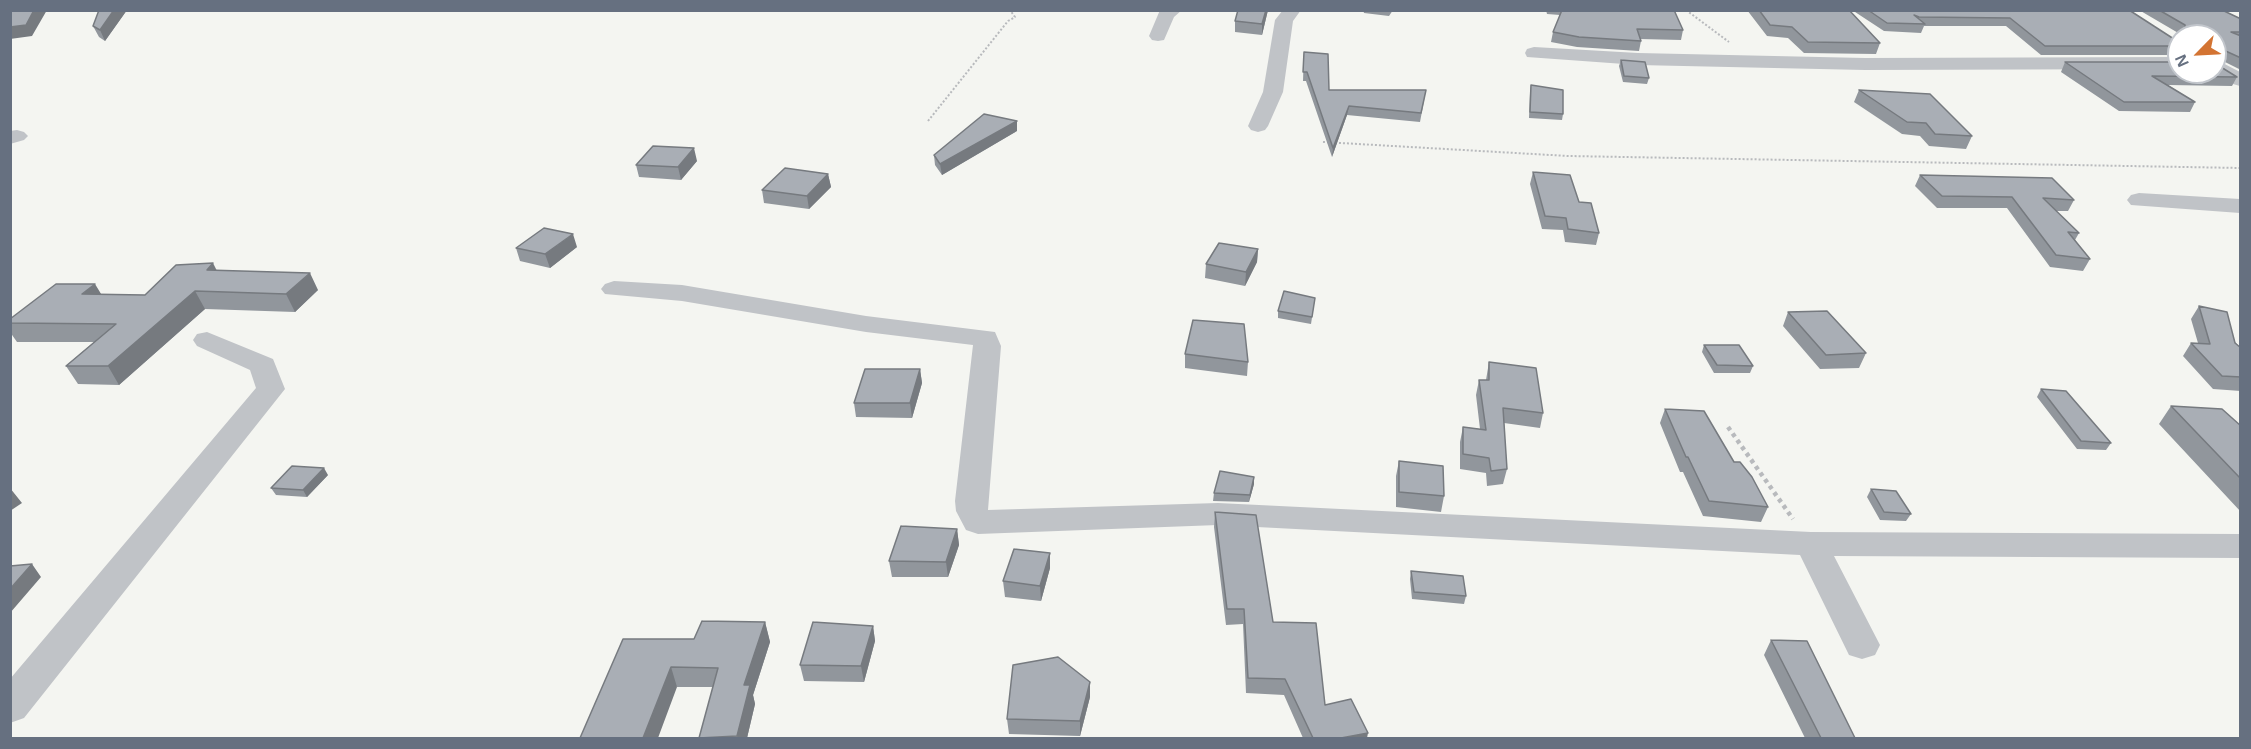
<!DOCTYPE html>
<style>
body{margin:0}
#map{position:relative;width:2251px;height:749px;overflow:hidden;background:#f4f5f1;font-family:Helvetica,sans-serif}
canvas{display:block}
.frame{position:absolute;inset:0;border:12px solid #667080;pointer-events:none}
.north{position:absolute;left:2167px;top:24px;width:60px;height:60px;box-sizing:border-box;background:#fff;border:2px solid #c2c6cc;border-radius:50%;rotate:246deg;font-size:16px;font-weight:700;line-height:24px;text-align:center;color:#667080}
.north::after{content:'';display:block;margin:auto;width:21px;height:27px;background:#d37433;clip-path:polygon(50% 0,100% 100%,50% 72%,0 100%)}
</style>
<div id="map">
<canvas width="2251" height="749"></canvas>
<div class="frame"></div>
<div class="north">N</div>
</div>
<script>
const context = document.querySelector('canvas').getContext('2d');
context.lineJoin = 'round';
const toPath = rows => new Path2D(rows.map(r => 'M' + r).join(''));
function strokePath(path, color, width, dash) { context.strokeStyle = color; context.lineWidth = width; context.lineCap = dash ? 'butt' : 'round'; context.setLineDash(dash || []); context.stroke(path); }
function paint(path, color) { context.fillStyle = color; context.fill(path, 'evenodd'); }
const pathFar1 = toPath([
 [1686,10,1729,42],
 [928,121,1008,21,1015,17,1010,10],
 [1323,142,1568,156,2240,168]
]);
const path = toPath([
 [1728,427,1793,519]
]);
const street = toPath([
 [1160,10,1182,10,1174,17,1164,40,1158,41,1152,40,1149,36,1160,10],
 [1283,10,1301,10,1293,21,1283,92,1268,126,1265,130,1258,132,1251,130,1248,126,1263,92,1275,20,1283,10],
 [1534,47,1638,53,1865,58,2179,57,2179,69,1865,70,1638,65,1527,57,1525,53,1527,49,1534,47],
 [2215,59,2240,72,2240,86,2233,84,2213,72,2215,59],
 [17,130,24,132,28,136,24,140,10,144,10,131,17,130],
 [2139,193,2240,199,2240,213,2131,205,2127,200,2131,195,2139,193],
 [614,281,682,285,866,316,995,332,1001,346,988,510,1218,503,1811,532,2240,534,2240,558,1834,556,1880,645,1875,655,1862,659,1849,655,1800,555,1218,525,978,534,966,530,956,511,955,501,973,345,866,332,682,301,605,294,601,289,605,284,614,281],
 [207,332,273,359,285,389,24,718,10,723,10,679,256,388,250,370,197,346,193,340,197,334,207,332]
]);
const wall = toPath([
 [99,10,127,10,105,41,99,37,93,26],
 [1268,10,1262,35,1235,32,1235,21],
 [1363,10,1393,10,1389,16,1364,13],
 [1546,10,1674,10,1683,30,1681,40,1640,39,1641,41,1639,51,1577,47,1551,42,1553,32,1560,15,1547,14],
 [1747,10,1849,10,1880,43,1876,54,1804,53,1788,38,1767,36],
 [1852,10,2129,10,2177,41,2179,41,2179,55,2041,55,2006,26,1924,26,1921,33,1884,31],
 [2139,10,2222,10,2241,19,2241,70,2217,58,2216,64,2237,77,2232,86,2168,85,2195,102,2190,112,2119,111,2061,72,2065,62,2179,72,2215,36,2180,36,2180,34],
 [1304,52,1329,90,1426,90,1420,122,1347,115,1332,157,1306,81,1303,81],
 [1621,60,1649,78,1647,84,1623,82,1619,66],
 [1531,85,1563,114,1562,120,1529,118,1530,91],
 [1859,90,1972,136,1966,149,1929,146,1920,136,1902,134,1854,102],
 [1017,131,942,175,935,165,934,155],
 [697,161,681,180,639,177,636,165],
 [1533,172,1579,202,1599,233,1596,245,1565,242,1563,230,1542,229,1530,184],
 [828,174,831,187,809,209,764,203,762,190],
 [1920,175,2074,200,2068,211,2056,211,2079,233,2075,240,2090,259,2083,271,2050,267,2007,208,1937,208,1915,186],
 [577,247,550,268,520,261,516,248],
 [1258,249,1257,262,1245,286,1205,278,1206,264],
 [216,270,318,290,295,312,205,309,119,385,78,384,66,366,94,342,17,342,10,332,10,319,145,295],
 [1315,298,1311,324,1278,318,1278,311],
 [2199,306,2241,348,2241,391,2213,389,2183,356,2191,343,2198,343,2191,319],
 [1788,312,1866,353,1859,368,1820,369,1783,326],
 [1704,345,1753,366,1750,373,1714,373,1702,352],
 [1185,354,1248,362,1247,376,1185,368],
 [1489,362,1543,413,1540,428,1504,423,1507,469,1503,484,1487,486,1486,473,1460,469,1460,442,1463,427,1480,429,1476,395,1479,380,1486,380],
 [920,369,922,383,912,418,856,417,854,403],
 [2041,389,2111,443,2106,450,2077,449,2037,397],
 [2171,406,2241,426,2241,512,2159,424],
 [1665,409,1734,462,1768,507,1761,522,1703,516,1683,472,1680,472,1660,423],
 [1399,461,1444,496,1441,512,1396,507,1396,476],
 [328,475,307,497,276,495,271,488],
 [1254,484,1249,502,1213,501,1214,493],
 [1871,489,1911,514,1906,521,1880,520,1867,497],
 [1215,512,1273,622,1325,705,1367,738,1303,738,1284,695,1246,693,1243,624,1226,625,1214,527],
 [957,529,959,545,948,577,892,577,889,561],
 [1050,553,1050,568,1041,601,1005,597,1003,581],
 [1411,571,1466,596,1464,604,1412,599,1410,579],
 [765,622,770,642,753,695,755,704,747,738,699,738,713,687,677,687,623,639,694,639],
 [873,626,875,641,864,682,804,681,800,665],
 [1771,640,1855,738,1805,738,1764,655],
 [1090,697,1080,736,1009,734,1007,719]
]);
const shadedWall = toPath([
 [34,10,47,10,32,36,10,39,10,27],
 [114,10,127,10,105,41,100,30],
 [1266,10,1268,10,1262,35,1262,24],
 [1349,106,1347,115,1332,157,1333,148],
 [1017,121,1017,131,942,175,940,164],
 [694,148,697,161,681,180,678,167],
 [828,174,831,187,809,209,807,196],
 [573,234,577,247,550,268,545,254],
 [1258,249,1257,262,1245,286,1246,272],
 [213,263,222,281,207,270],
 [310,273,318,290,295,312,286,294],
 [95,284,106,302,82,294],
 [195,291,205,309,119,385,108,366],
 [920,369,922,383,912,418,910,403],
 [324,468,328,475,307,497,303,490],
 [1254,477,1254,484,1249,502,1250,495],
 [10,488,22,503,10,511],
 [957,529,959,545,948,577,946,562],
 [1050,553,1050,568,1041,601,1040,586],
 [32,564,41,577,10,613,10,589],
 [765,622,770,642,753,695,755,704,747,738,738,738,737,736,744,685],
 [873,626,875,641,864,682,861,666],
 [671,667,677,687,658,738,643,738],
 [1090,682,1090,697,1080,736,1080,721],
 [1368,733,1367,738,1341,738]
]);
const building = toPath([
 [10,10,34,10,26,25,10,27,10,10],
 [99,10,114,10,100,30,93,26,99,10],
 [1238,10,1266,10,1262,24,1235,21,1238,10],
 [1562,10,1674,10,1683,30,1637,29,1641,41,1579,37,1553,32,1562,10],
 [1759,10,1849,10,1880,43,1808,42,1792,27,1770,25,1759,10],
 [1868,10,2129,10,2177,41,2179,41,2179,46,2045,46,2010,18,1919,17,1914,15,1925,24,1887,23,1868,10],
 [2159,10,2222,10,2241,19,2241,32,2231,32,2241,36,2241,58,2219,48,2216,64,2237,77,2152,76,2195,102,2124,102,2065,62,2179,62,2179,72,2215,72,2215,36,2185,36,2185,25,2159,10],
 [1304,52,1328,54,1329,90,1426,90,1421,113,1349,106,1333,148,1307,72,1303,72,1304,52],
 [1621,60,1645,62,1649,78,1624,76,1621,60],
 [1531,85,1563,90,1563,114,1530,112,1531,85],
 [1859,90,1930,94,1972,136,1935,134,1926,123,1907,122,1859,90],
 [984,114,1017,121,940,164,934,155,984,114],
 [653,146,694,148,678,167,636,165,653,146],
 [785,168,828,174,807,196,762,190,785,168],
 [1533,172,1570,175,1579,202,1591,203,1599,233,1568,229,1566,218,1545,216,1533,172],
 [1920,175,2052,178,2074,200,2043,198,2079,233,2068,232,2090,259,2056,255,2012,197,1942,196,1920,175],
 [544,228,573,234,545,254,516,248,544,228],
 [1219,243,1258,249,1246,272,1206,264,1219,243],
 [213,263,207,270,310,273,286,294,195,291,108,366,66,366,116,324,10,323,10,319,56,284,95,284,82,294,145,295,176,265,213,263],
 [1284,291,1315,298,1312,317,1278,311,1284,291],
 [2199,306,2227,312,2235,343,2241,348,2241,377,2222,376,2191,343,2210,344,2199,306],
 [1827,311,1866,353,1826,355,1788,312,1827,311],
 [1193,320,1244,324,1248,362,1185,354,1193,320],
 [1704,345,1739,345,1753,366,1717,365,1704,345],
 [1489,362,1536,368,1543,413,1503,408,1507,469,1491,471,1489,458,1463,454,1463,427,1486,430,1479,380,1489,380,1489,362],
 [865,369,920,369,910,403,854,403,865,369],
 [2041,389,2066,391,2111,443,2081,441,2041,389],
 [2171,406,2222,409,2241,426,2241,479,2171,406],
 [1665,409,1704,411,1734,462,1740,462,1752,477,1768,507,1709,501,1688,457,1686,457,1665,409],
 [1399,461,1443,466,1444,496,1399,492,1399,461],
 [292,466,324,468,303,490,271,488,292,466],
 [1220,471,1254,477,1250,495,1214,493,1220,471],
 [1871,489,1896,491,1911,514,1884,512,1871,489],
 [1215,512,1256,515,1273,622,1316,623,1325,705,1351,699,1368,733,1341,738,1313,738,1285,679,1248,678,1244,609,1227,609,1215,512],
 [901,526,957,529,946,562,889,561,901,526],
 [1014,549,1050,553,1040,586,1003,581,1014,549],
 [32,564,10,589,10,566,32,564],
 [1411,571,1463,576,1466,596,1414,592,1411,571],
 [702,621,765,622,744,685,750,685,737,736,699,738,718,668,671,667,643,738,580,738,623,639,694,639,702,621],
 [813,622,873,626,861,666,800,665,813,622],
 [1771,640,1807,641,1855,738,1821,738,1771,640],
 [1058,657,1090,682,1080,721,1007,719,1013,665,1058,657]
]);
strokePath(pathFar1, '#b8babd', 2, [2, 2]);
strokePath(path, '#b8babd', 4.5, [4, 4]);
paint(street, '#c0c3c7');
paint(wall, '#91969c');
paint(shadedWall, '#767a7f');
paint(building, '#a9aeb5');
strokePath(building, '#767a7f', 1.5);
</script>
